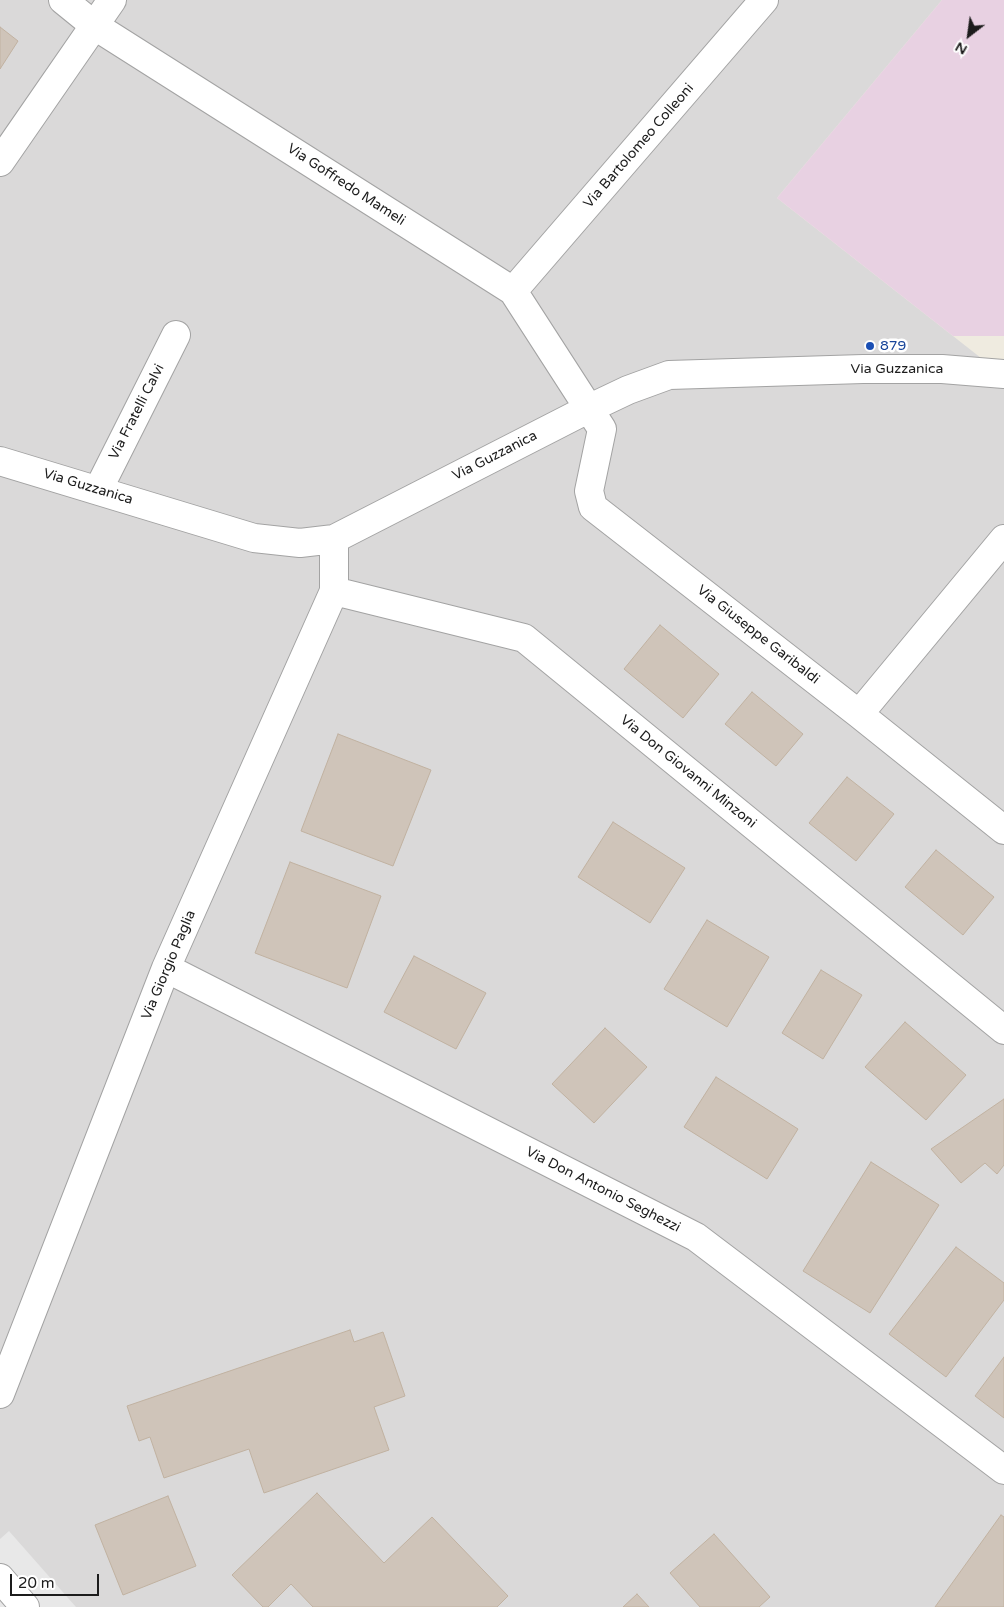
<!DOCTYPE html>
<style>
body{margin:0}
#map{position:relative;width:1004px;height:1607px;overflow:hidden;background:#efebe0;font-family:"Varela Round",sans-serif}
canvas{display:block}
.north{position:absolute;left:944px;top:10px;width:50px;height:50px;-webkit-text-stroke:4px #fff;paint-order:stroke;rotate:210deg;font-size:14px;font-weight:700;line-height:20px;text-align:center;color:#1c1c1c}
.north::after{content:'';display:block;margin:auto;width:18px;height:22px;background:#1c1c1c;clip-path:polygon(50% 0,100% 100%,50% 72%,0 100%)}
.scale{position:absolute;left:10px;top:1574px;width:89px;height:22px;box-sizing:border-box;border:2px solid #1c1c1c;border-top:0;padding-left:6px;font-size:15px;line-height:18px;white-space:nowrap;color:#1c1c1c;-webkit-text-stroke:4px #fff;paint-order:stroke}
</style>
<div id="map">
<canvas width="1004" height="1607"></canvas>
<div class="north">N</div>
<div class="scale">20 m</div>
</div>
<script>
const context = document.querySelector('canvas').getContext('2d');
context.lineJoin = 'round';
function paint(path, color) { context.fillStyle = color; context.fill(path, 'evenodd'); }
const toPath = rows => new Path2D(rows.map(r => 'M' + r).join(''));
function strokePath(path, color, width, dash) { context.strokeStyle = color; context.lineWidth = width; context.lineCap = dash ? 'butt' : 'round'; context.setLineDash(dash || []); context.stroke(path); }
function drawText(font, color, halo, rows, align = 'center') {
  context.font = font + ' "Varela Round",sans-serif'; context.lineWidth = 5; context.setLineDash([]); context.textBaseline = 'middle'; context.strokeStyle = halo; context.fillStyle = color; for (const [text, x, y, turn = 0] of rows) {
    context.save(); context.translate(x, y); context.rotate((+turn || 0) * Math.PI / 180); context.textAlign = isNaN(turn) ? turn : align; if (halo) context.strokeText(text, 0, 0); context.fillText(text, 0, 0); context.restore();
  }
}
const residential = toPath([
 [0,0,942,0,777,198,1004,376,1004,1607,0,1607]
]);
const industrial = toPath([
 [942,0,1004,0,1004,336,953,336,777,198]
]);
const parking = toPath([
 [9,1531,76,1607,0,1607,0,1539]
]);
const building = toPath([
 [0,27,18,41,0,69,0,27],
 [660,625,719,674,683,718,624,669,660,625],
 [752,692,803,734,776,766,725,724,752,692],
 [338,734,431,770,393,866,301,831,338,734],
 [847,777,894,814,856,861,809,823,847,777],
 [613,822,685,868,650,923,578,877,613,822],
 [936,850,994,897,963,935,905,887,936,850],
 [290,862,381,896,347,988,255,953,290,862],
 [707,920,769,957,727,1027,664,989,707,920],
 [414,956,486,993,456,1049,384,1012,414,956],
 [821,970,862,995,823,1059,782,1033,821,970],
 [905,1022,966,1075,926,1120,865,1067,905,1022],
 [605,1028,647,1067,594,1123,552,1084,605,1028],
 [716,1077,798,1129,767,1179,684,1127,716,1077],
 [1004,1099,1004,1165,997,1174,985,1163,961,1183,931,1149,1004,1099],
 [871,1162,939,1205,870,1313,803,1271,871,1162],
 [956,1247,1004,1283,1004,1300,946,1377,889,1334,956,1247],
 [350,1330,354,1342,383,1332,405,1396,374,1407,389,1450,264,1493,249,1449,164,1478,150,1437,139,1441,127,1406,350,1330],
 [1004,1357,1004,1418,975,1396,1004,1357],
 [317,1493,384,1563,432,1517,508,1596,497,1607,313,1607,291,1584,268,1607,263,1607,232,1575,317,1493],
 [168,1496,196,1566,123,1595,95,1525,168,1496],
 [1001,1515,1004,1517,1004,1607,935,1607,1001,1515],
 [714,1534,770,1597,759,1607,700,1607,670,1573,714,1534],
 [637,1594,649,1607,623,1607,637,1594]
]);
const minor = toPath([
 [63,0,95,26,513,291,602,429,589,491,593,507,859,714,1004,830],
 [513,291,764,0],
 [0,461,254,538,300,543,334,539,588,409,628,390,669,375,863,369,942,369,1004,374],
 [98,490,176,335],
 [334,591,524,638,1004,1030],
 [859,714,1004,539],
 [166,968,696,1237,1004,1470],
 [0,1394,166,968,334,591,334,539],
 [0,1578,25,1607]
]);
const tertiary = toPath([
 [0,162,112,0]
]);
const markers = [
 [870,346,5,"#1a4fb4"]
];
const streetNames = [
 ["Via Bartolomeo Colleoni",639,146,-49],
 ["Via Goffredo Mameli",346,185,33],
 ["Via Guzzanica",897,369],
 ["Via Fratelli Calvi",137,412,-63],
 ["Via Guzzanica",495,456,-27],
 ["Via Guzzanica",88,487,17],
 ["Via Giuseppe Garibaldi",758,635,38],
 ["Via Don Giovanni Minzoni",688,772,39],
 ["Via Giorgio Paglia",169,965,-67],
 ["Via Don Antonio Seghezzi",603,1190,27]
];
const transitNames = [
 ["879",880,346]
];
paint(residential, '#dad9d9');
paint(industrial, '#e8d1e2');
paint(parking, '#e8e8e8');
paint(building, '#cfc4b9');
strokePath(building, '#c1b2a1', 1);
strokePath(minor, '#a3a3a3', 30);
strokePath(tertiary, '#a3a3a3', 30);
strokePath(minor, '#fff', 28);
strokePath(tertiary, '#fff', 28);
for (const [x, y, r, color] of markers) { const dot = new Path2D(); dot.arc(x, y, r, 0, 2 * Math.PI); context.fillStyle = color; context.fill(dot); strokePath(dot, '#fff', 2); }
drawText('14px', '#1c1c1c', '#fff', streetNames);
drawText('14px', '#164399', '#fff', transitNames, 'left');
</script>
